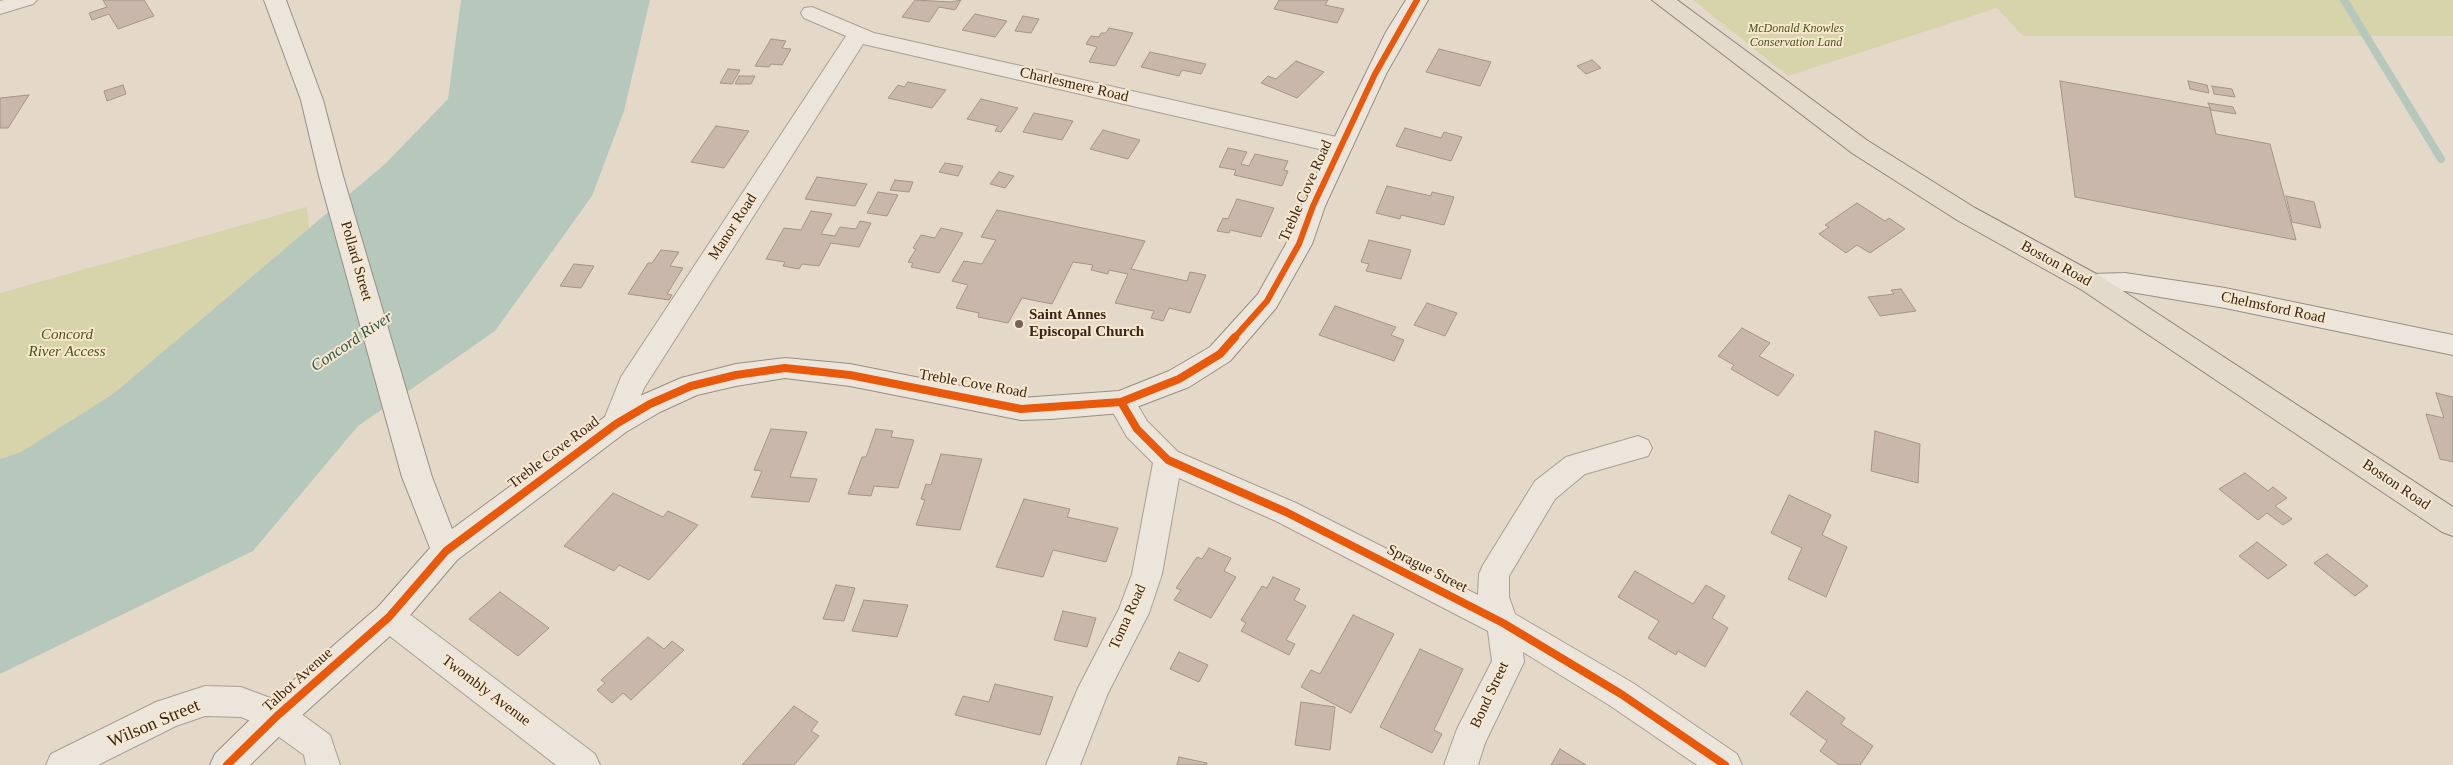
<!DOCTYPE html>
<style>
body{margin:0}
canvas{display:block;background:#e4d9c9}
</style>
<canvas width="2453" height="765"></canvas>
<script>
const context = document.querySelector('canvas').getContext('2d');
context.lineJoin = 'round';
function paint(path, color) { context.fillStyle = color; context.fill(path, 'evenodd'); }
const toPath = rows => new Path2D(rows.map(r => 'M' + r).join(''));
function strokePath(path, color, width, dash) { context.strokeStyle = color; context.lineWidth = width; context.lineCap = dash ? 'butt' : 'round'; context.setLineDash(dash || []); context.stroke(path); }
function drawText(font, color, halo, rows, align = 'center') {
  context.font = font + ' "Times New Roman",serif'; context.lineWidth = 4; context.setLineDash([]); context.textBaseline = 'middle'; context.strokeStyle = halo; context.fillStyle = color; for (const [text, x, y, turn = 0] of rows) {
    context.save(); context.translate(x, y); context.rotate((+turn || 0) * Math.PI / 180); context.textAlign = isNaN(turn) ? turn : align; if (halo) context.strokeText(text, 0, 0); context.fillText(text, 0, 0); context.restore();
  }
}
const green = toPath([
 [1693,0,2453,0,2453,36,2023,36,1997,8,1788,76],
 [307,207,309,228,113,394,21,452,0,459,0,293]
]);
const water = toPath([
 [461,0,650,0,624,111,592,196,495,331,358,426,253,551,0,674,0,459,21,452,113,394,385,164,448,99]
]);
const stream = toPath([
 [2344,0,2441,159]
]);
const building = toPath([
 [103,0,144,0,154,16,118,29,109,14,92,20,89,13,107,7,103,0],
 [915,0,951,2,961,0,955,10,939,7,929,22,902,17,915,0],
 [1279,0,1328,0,1325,5,1344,9,1337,23,1274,9,1279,0],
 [975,14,1007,21,995,37,962,30,975,14],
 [1023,16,1039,19,1031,33,1015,31,1023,16],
 [1109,28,1133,33,1115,66,1089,62,1097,47,1086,44,1091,36,1099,37,1101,33,1106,33,1109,28],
 [771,39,786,41,782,48,791,49,782,65,771,64,769,67,755,66,771,39],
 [1439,49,1491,62,1480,86,1426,72,1439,49],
 [1150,52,1206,64,1201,74,1182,70,1179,76,1141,67,1150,52],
 [1592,60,1601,68,1586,74,1577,66,1592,60],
 [1296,61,1324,72,1297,98,1261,83,1268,76,1276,79,1296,61],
 [728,69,740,70,732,84,720,83,728,69],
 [739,76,755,76,751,84,735,84,739,76],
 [2060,81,2210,108,2216,134,2270,144,2296,240,2075,197,2060,81],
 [2188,81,2207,85,2209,93,2190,89,2188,81],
 [908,82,946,90,932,108,888,98,898,85,904,87,908,82],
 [123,85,126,94,107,101,104,91,123,85],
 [2212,86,2232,89,2235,97,2214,94,2212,86],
 [29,95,8,128,0,128,0,98,29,95],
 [981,99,1018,108,1001,132,995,131,998,126,967,119,981,99],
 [2208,103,2233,107,2236,114,2211,110,2208,103],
 [1034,113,1073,121,1062,140,1023,132,1034,113],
 [716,126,749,131,724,168,691,162,716,126],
 [1405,128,1441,138,1444,132,1462,137,1451,161,1396,146,1405,128],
 [1103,130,1140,140,1128,159,1090,149,1103,130],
 [1228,148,1247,152,1241,164,1249,166,1255,154,1288,161,1284,170,1288,171,1282,186,1234,175,1236,170,1219,167,1228,148],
 [945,163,963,166,958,176,939,172,945,163],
 [999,172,1014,176,1005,188,990,184,999,172],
 [817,177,867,184,855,206,805,199,817,177],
 [895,180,913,182,909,192,890,190,895,180],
 [1387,186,1431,196,1432,192,1454,197,1444,225,1401,215,1400,219,1376,213,1387,186],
 [878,192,898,195,887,216,867,213,878,192],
 [2286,196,2314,202,2321,228,2292,222,2286,196],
 [1237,199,1274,208,1261,237,1230,230,1229,233,1217,231,1223,218,1228,219,1237,199],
 [1857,203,1885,221,1889,218,1905,229,1870,253,1857,245,1846,253,1819,234,1829,227,1825,225,1857,203],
 [997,210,1145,241,1131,269,1187,281,1190,272,1206,275,1190,313,1169,308,1163,321,1151,318,1154,311,1115,303,1128,274,1109,270,1108,274,1091,270,1093,265,1073,262,1052,304,1022,298,1008,323,978,317,979,313,956,308,968,285,952,281,964,261,982,264,996,240,981,237,997,210],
 [811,211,832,214,821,234,835,236,840,227,856,229,860,221,871,223,859,247,831,243,819,266,802,264,799,269,783,266,785,262,766,259,784,228,801,230,811,211],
 [941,228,963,233,939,273,911,267,913,263,908,262,916,249,913,248,921,235,935,238,941,228],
 [1369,240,1411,250,1401,279,1366,271,1369,264,1361,262,1369,240],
 [661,250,679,252,670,266,683,268,667,294,672,295,669,300,628,294,648,263,652,263,661,250],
 [574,264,594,266,581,288,560,286,574,264],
 [1901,289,1916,311,1880,316,1868,297,1894,294,1891,290,1901,289],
 [1427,303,1457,313,1445,336,1414,325,1427,303],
 [1335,306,1396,327,1391,335,1404,340,1394,361,1319,335,1335,306],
 [1742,328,1770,343,1759,356,1794,375,1778,396,1731,369,1734,365,1718,356,1742,328],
 [2436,393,2453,397,2453,462,2440,459,2426,414,2444,418,2436,393],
 [771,429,807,432,790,477,817,479,809,502,751,497,762,471,754,470,771,429],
 [876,429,893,431,891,437,914,440,898,488,874,486,871,496,848,494,862,457,866,457,876,429],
 [1875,431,1920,444,1918,483,1871,471,1875,431],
 [941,454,982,459,960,530,916,525,925,500,921,499,926,484,931,485,941,454],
 [2245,473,2268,491,2273,487,2287,498,2275,506,2292,519,2283,525,2267,513,2258,520,2219,489,2245,473],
 [613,493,663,517,668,511,698,525,649,580,619,565,614,571,564,546,613,493],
 [1789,495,1831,515,1822,535,1847,547,1826,597,1788,579,1802,548,1771,533,1789,495],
 [1024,499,1070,509,1067,517,1118,528,1106,562,1053,550,1043,577,996,567,1024,499],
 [2257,542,2287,565,2268,579,2239,556,2257,542],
 [1209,548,1231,558,1224,571,1236,577,1211,618,1174,600,1181,590,1176,588,1197,557,1202,559,1209,548],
 [2327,554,2368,586,2355,596,2314,563,2327,554],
 [1635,571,1693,604,1706,585,1725,596,1712,618,1728,628,1705,667,1678,651,1676,655,1648,638,1659,621,1618,597,1635,571],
 [1273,577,1300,589,1294,600,1306,606,1286,640,1295,644,1289,655,1241,631,1246,623,1241,620,1262,586,1267,588,1273,577],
 [836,585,855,588,844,621,823,619,836,585],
 [500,592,549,628,518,656,469,619,500,592],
 [864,600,908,605,897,637,852,631,864,600],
 [1063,611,1096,618,1087,647,1054,640,1063,611],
 [1353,615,1394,634,1351,713,1301,687,1311,670,1320,674,1353,615],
 [648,637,664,649,672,641,684,650,631,700,623,693,612,703,597,690,605,683,601,680,648,637],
 [1420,649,1463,669,1434,730,1442,734,1432,753,1380,727,1420,649],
 [1179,652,1208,665,1199,682,1170,669,1179,652],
 [995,684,1053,697,1040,735,955,715,963,696,989,702,995,684],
 [1807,691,1845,718,1841,724,1873,746,1860,765,1839,765,1820,751,1827,741,1790,714,1807,691],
 [1301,702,1335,707,1330,750,1295,745,1301,702],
 [794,706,818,722,811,731,819,736,794,765,742,765,794,706],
 [1560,749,1586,765,1551,765,1560,749],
 [1179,757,1207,763,1207,765,1177,765,1179,757]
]);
const street = toPath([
 [4,0,37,0,33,4,0,14,0,1,4,0],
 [812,7,874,33,1341,138,1349,140,1353,146,1349,152,1341,154,863,44,644,388,626,432,616,435,606,432,602,424,621,377,846,36,804,18,801,13,804,8,812,7],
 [1121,391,1131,394,1147,421,1178,452,1296,503,1478,595,1479,574,1483,565,1535,481,1566,457,1638,436,1648,440,1652,448,1648,456,1585,474,1555,499,1509,576,1509,597,1515,614,1633,683,1737,754,1742,765,1697,765,1609,705,1523,652,1524,662,1485,743,1478,765,1444,765,1457,729,1492,661,1488,631,1276,521,1179,478,1162,574,1149,613,1108,693,1080,765,1046,765,1078,688,1119,609,1132,574,1153,463,1127,437,1107,402,1111,394,1121,391],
 [389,603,400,607,595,754,600,765,556,765,378,627,373,617,378,607,389,603],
 [205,686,241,687,289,705,330,735,340,765,306,765,304,755,265,727,241,717,205,716,176,726,98,765,46,765,51,754,156,702,205,686]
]);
const secondary = toPath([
 [264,0,286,0,323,100,343,176,432,477,452,529,606,416,640,396,681,378,736,364,785,358,850,364,1021,398,1119,391,1169,371,1210,347,1258,294,1286,244,1301,206,1386,32,1406,0,1428,0,1386,74,1325,206,1312,244,1276,308,1230,361,1189,387,1121,413,1051,419,1021,420,850,386,785,378,736,386,697,395,660,412,626,432,457,560,400,627,289,727,250,765,210,765,215,754,265,705,378,607,430,548,402,477,319,176,301,100,264,0],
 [2125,273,2225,288,2453,335,2453,355,2225,308,2125,291,2091,292,2082,290,2078,283,2082,276,2091,274,2125,273]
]);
const primary = toPath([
 [1652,0,1677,0,1868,141,1975,208,2100,276,2453,507,2453,536,2442,532,2082,290,1957,220,1852,153,1652,0]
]);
const cyclewayFar1 = toPath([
 [1234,338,1267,301,1299,244,1313,206,1375,74,1417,0]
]);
const cycleway = toPath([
 [1121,402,1137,429,1168,460,1286,512,1503,623,1621,694,1725,765],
 [227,765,277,716,389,617,446,551,616,424,650,404,691,386,736,375,785,368,850,375,1021,409,1121,402,1179,379,1220,354,1235,337]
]);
const markers = [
 [1019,324,5,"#746558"]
];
const farParknames = [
 ["McDonald Knowles",1796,29],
 ["Conservation Land",1796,43]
];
const streetNames = [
 ["Charlesmere Road",1074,85,13],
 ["Treble Cove Road",1306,191,-66],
 ["Manor Road",733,227,-57],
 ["Pollard Street",356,261,74],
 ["Boston Road",2056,264,29],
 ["Chelmsford Road",2273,308,12],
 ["Treble Cove Road",973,384,10],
 ["Treble Cove Road",554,453,-37],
 ["Boston Road",2396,485,34],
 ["Sprague Street",1427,569,27],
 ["Toma Road",1128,617,-66],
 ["Talbot Avenue",298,680,-42],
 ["Twombly Avenue",486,691,37],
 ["Bond Street",1490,695,-65]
];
const poiNames = [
 ["Saint Annes",1029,315],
 ["Episcopal Church",1029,332]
];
const parkNames = [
 ["Concord",67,335],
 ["River Access",67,352]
];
const waterNames = [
 ["Concord River",352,342,-34]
];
const nearStreetnames = [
 ["Wilson Street",154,724,-23]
];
paint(green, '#d7d3aa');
paint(water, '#b5c8bb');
strokePath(stream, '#b5c8bb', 8);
paint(building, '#c8b7aa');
strokePath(building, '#a49488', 1);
strokePath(street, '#a99e93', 2);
strokePath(secondary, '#988e83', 2);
strokePath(primary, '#8e8479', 2);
paint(street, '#ece5db');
paint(secondary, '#ece5db');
paint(primary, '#e3dacc');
strokePath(cyclewayFar1, '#e8590c', 6);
strokePath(cycleway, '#e8590c', 8);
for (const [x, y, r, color] of markers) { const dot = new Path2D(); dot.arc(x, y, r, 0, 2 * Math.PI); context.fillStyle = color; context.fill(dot); strokePath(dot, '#f7e7cd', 2); }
drawText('italic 12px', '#4b5421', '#f7e7cd', farParknames);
drawText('15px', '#37261b', '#f7e7cd', streetNames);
drawText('bold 15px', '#37261b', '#f7e7cd', poiNames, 'left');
drawText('italic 15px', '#4b5421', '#f7e7cd', parkNames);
drawText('italic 16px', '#295751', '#f7e7cd', waterNames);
drawText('18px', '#37261b', '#f7e7cd', nearStreetnames);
</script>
